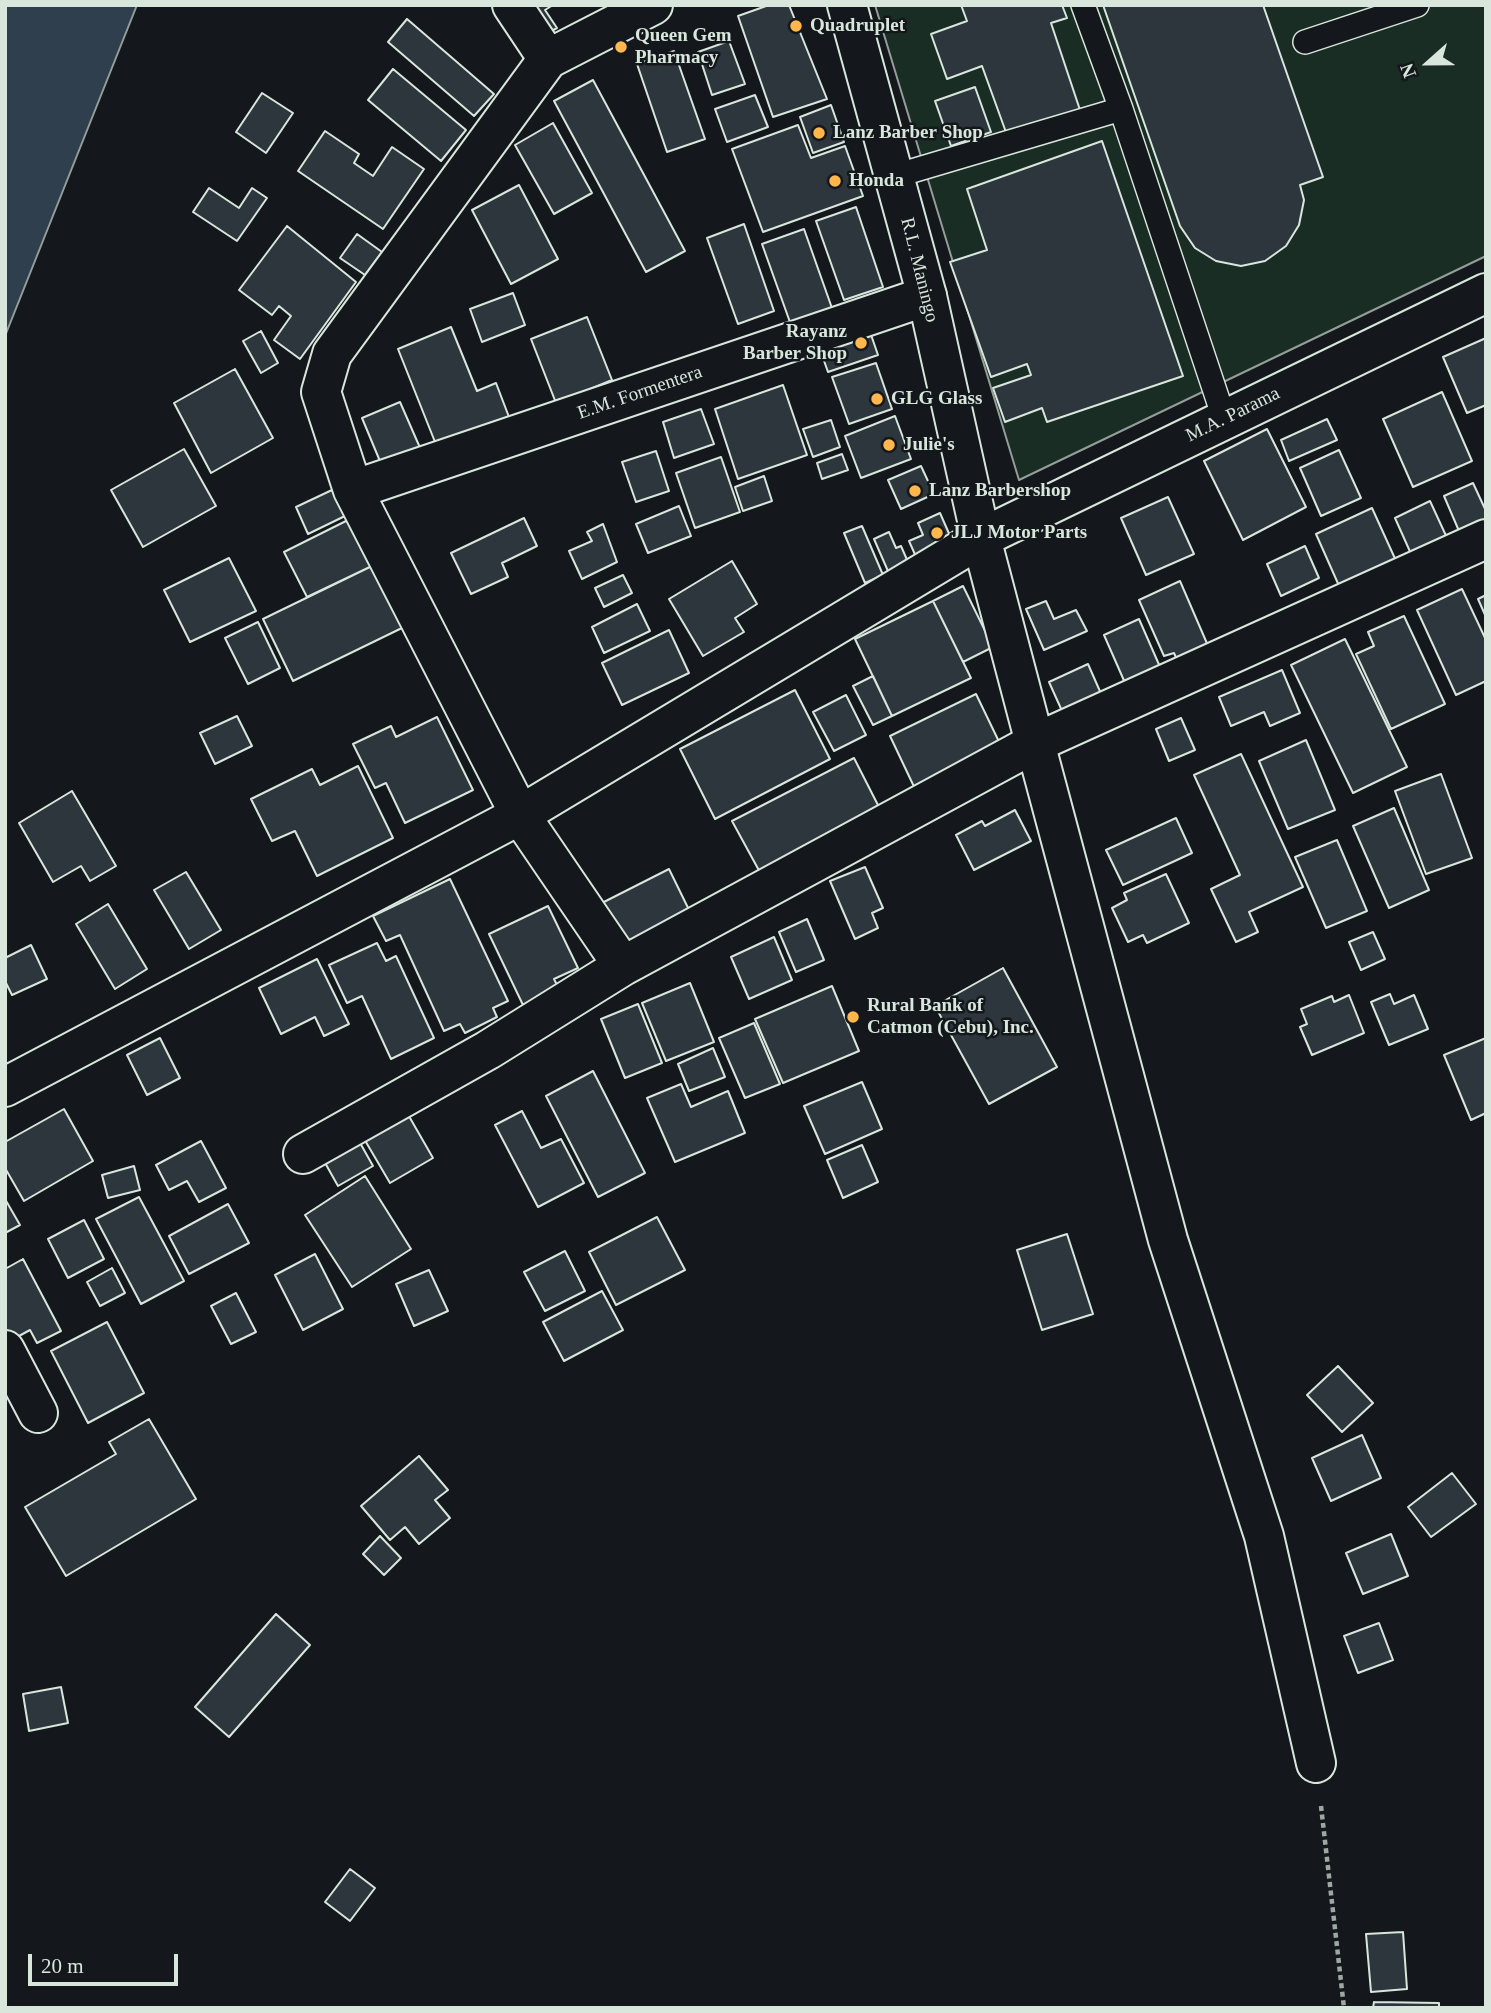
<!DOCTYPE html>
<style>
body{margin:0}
#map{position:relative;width:1491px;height:2013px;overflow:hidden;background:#14181c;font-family:"Times New Roman",serif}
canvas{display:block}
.frame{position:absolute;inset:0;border:7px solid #d8e6dc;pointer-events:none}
.north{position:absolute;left:1393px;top:28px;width:70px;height:70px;-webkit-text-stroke:5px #14181c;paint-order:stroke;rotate:249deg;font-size:19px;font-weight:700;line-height:28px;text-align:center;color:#d8e6dc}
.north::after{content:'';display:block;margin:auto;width:24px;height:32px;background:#d8e6dc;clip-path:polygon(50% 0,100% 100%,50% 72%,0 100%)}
.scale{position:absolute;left:28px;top:1954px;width:150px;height:32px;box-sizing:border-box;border:4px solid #d8e6dc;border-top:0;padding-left:9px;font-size:21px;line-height:24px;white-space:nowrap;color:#d8e6dc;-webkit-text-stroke:5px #14181c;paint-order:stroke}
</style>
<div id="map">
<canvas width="1491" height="2013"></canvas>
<div class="frame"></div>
<div class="north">N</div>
<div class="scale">20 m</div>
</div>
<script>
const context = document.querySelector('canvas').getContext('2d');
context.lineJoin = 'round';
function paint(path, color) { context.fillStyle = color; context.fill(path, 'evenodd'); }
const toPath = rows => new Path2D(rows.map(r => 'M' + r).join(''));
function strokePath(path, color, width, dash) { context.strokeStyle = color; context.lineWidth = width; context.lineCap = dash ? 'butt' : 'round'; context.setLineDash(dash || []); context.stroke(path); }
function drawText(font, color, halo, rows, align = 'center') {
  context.font = font + ' "Times New Roman",serif'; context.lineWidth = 5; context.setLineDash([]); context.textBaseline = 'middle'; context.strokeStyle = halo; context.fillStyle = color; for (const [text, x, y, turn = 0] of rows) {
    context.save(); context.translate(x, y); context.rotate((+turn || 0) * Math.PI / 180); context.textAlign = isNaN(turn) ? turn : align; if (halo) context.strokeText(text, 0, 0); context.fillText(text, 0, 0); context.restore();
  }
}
const green = toPath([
 [875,5,1486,5,1486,256,1019,480,875,5]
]);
const water = toPath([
 [5,5,137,5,5,336,5,5]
]);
const building = toPath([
 [522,5,553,5,545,10,557,28,537,39,522,5],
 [769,5,789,5,827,99,773,117,738,16,769,5],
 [961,5,1062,5,1067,18,1051,23,1080,110,1007,135,982,66,947,79,931,34,967,21,961,5],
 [1103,5,1263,5,1323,177,1300,185,1304,200,1299,225,1286,246,1265,261,1241,266,1216,261,1195,248,1180,226,1103,5],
 [407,19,494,94,474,116,388,42,407,19],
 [729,41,745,84,712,95,698,52,729,41],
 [674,51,705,139,667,152,637,64,674,51],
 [393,69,466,130,441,161,368,100,393,69],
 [593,80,685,251,646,272,554,101,593,80],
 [975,87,991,132,951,146,935,101,975,87],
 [262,93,293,113,266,153,236,132,262,93],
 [755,95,768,127,727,142,715,109,755,95],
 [831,105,844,142,813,153,800,117,831,105],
 [553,123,592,193,554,214,515,145,553,123],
 [798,125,811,158,845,146,863,196,763,232,732,149,798,125],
 [325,131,359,154,354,163,373,176,392,147,424,169,383,229,298,171,325,131],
 [1102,141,1183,376,1047,422,1042,408,1005,422,993,388,1031,375,1027,364,991,377,950,262,987,250,967,189,1102,141],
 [519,185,558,259,511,284,472,210,519,185],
 [209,188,239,208,252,188,267,198,237,241,193,212,209,188],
 [856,207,883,287,844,300,816,221,856,207],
 [744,224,774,311,738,324,707,238,744,224],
 [287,226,356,282,300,359,274,340,291,316,279,306,272,315,239,290,287,226],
 [804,229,833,311,791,325,762,244,804,229],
 [357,234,382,252,365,275,340,258,357,234],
 [513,293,525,325,482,342,470,309,513,293],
 [587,317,612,380,556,403,531,339,587,317],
 [868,326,878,355,828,372,818,344,868,326],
 [451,327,477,391,496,383,509,417,437,447,398,349,451,327],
 [261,331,278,363,261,373,243,341,261,331],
 [1486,338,1486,405,1467,413,1443,357,1486,338],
 [876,363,892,409,849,424,832,377,876,363],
 [235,369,273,438,211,473,174,403,235,369],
 [783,385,807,455,738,479,715,409,783,385],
 [1442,392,1472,461,1413,487,1383,419,1442,392],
 [400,402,421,450,382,466,362,418,400,402],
 [701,409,714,444,674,458,663,422,701,409],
 [895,416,911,459,861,478,845,436,895,416],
 [1327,419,1337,440,1289,461,1281,440,1327,419],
 [831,420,840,447,813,457,803,429,831,420],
 [1267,429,1306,507,1243,540,1204,461,1267,429],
 [184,449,216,506,143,547,111,490,184,449],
 [1339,450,1361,498,1321,516,1300,468,1339,450],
 [656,451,669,491,636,502,622,462,656,451],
 [842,454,848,470,822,479,817,463,842,454],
 [721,457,740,512,695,528,676,473,721,457],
 [921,466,934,494,901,509,888,480,921,466],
 [764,476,772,501,743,511,735,487,764,476],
 [1473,483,1486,511,1486,519,1459,531,1444,496,1473,483],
 [332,490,345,516,308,534,296,507,332,490],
 [1168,497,1194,554,1146,575,1121,518,1168,497],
 [1430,501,1448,540,1412,556,1395,518,1430,501],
 [679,506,691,536,648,553,636,524,679,506],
 [1372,508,1397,563,1340,588,1316,534,1372,508],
 [940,513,951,538,917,559,909,541,923,535,918,523,940,513],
 [352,518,374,565,307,597,284,552,352,518],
 [524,518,537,546,502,563,508,577,471,594,451,553,524,518],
 [603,524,617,562,582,579,569,551,592,541,587,532,603,524],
 [862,526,883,575,865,583,844,533,862,526],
 [889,532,896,548,901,546,911,569,891,578,874,539,889,532],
 [1305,546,1319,578,1281,596,1267,564,1305,546],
 [229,558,256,611,190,642,164,590,229,558],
 [732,561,757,604,735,618,744,632,703,656,669,599,732,561],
 [374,565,404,627,293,681,263,619,374,565],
 [623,575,632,593,604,607,595,588,623,575],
 [1180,581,1212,655,1181,669,1174,653,1164,656,1139,600,1180,581],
 [963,586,993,647,963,662,933,601,963,586],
 [1462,589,1486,640,1486,681,1456,695,1417,610,1462,589],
 [1486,595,1486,617,1478,599,1486,595],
 [933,601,971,678,892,716,855,639,933,601],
 [1046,601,1054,619,1076,610,1087,631,1044,650,1026,609,1046,601],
 [637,604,650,631,604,653,592,627,637,604],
 [1404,616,1445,704,1391,729,1356,654,1374,646,1368,632,1404,616],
 [1139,619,1164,676,1129,692,1104,635,1139,619],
 [258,622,280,668,248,684,225,638,258,622],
 [669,630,689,673,622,705,602,663,669,630],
 [1345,639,1407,767,1353,793,1291,665,1345,639],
 [1088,664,1106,705,1067,722,1049,682,1088,664],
 [1282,670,1300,713,1270,726,1264,712,1231,726,1219,697,1282,670],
 [873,676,892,716,873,725,853,686,873,676],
 [795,690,830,759,715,819,680,749,795,690],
 [976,694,1003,750,917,793,890,736,976,694],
 [846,695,866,735,834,751,813,712,846,695],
 [237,716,252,746,215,764,200,733,237,716],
 [437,717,473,790,405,823,386,783,375,788,353,744,391,726,396,737,437,717],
 [1181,718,1195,750,1169,761,1156,729,1181,718],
 [1306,740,1335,810,1288,829,1259,761,1306,740],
 [1241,754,1303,887,1249,912,1258,932,1236,942,1211,889,1240,875,1194,775,1241,754],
 [854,758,882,813,762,876,732,821,854,758],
 [358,766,393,838,317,876,295,831,272,841,251,799,312,769,320,785,358,766],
 [1441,774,1472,858,1426,874,1395,791,1441,774],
 [72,791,116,866,90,881,81,866,53,882,19,823,72,791],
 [1394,808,1429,890,1389,908,1353,826,1394,808],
 [1015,810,1031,841,974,870,956,835,982,821,985,826,1015,810],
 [1176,818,1192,853,1123,885,1106,850,1176,818],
 [1337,840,1367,911,1326,928,1295,857,1337,840],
 [865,867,883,908,872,913,878,928,855,939,830,881,865,867],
 [669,869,693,918,621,948,594,907,669,869],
 [186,872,221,930,189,949,154,890,186,872],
 [1166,874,1189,923,1147,943,1143,935,1128,942,1112,908,1127,900,1124,893,1166,874],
 [450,879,508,1001,493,1008,497,1017,465,1033,460,1024,444,1031,400,935,386,941,373,916,450,879],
 [108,904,147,969,115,989,76,924,108,904],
 [548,906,578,968,554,979,558,987,523,1005,489,934,548,906],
 [807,919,824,960,796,972,779,932,807,919],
 [1373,932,1385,959,1361,970,1349,942,1373,932],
 [774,937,792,980,749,999,731,957,774,937],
 [377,943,386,961,396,956,434,1038,391,1059,362,996,347,1003,329,965,377,943],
 [31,945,47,979,12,995,5,981,5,958,31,945],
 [317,959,349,1024,324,1036,315,1017,281,1034,259,988,317,959],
 [1003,968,1057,1067,989,1104,935,1006,1003,968],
 [690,983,714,1042,666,1061,642,1003,690,983],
 [832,986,859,1051,783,1083,755,1019,832,986],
 [1390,994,1394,1004,1414,995,1428,1029,1389,1045,1371,1002,1390,994],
 [1349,995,1364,1033,1312,1055,1300,1027,1307,1024,1301,1009,1332,996,1334,1002,1349,995],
 [638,1004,662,1063,625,1078,601,1019,638,1004],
 [754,1023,780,1084,745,1098,719,1038,754,1023],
 [160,1038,180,1078,147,1095,127,1055,160,1038],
 [1486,1038,1486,1113,1471,1120,1444,1055,1486,1038],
 [713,1048,725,1077,689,1091,678,1064,713,1048],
 [593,1071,645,1173,598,1197,546,1096,593,1071],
 [862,1082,882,1129,825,1154,804,1106,862,1082],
 [681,1084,691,1107,728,1091,745,1133,675,1162,647,1098,681,1084],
 [64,1109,93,1161,24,1201,5,1168,5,1142,64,1109],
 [406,1111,433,1158,390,1183,363,1137,406,1111],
 [522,1111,541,1148,561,1139,584,1183,538,1207,495,1125,522,1111],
 [201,1141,226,1188,199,1202,187,1181,169,1190,156,1165,201,1141],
 [359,1141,373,1166,338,1186,324,1161,359,1141],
 [862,1145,878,1182,843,1198,827,1160,862,1145],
 [134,1166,140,1190,108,1198,102,1175,134,1166],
 [365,1176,411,1249,352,1287,305,1215,365,1176],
 [139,1197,184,1281,141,1304,96,1219,139,1197],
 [5,1199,20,1225,5,1233,5,1199],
 [228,1204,249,1243,189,1274,169,1236,228,1204],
 [657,1217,685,1270,616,1305,589,1252,657,1217],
 [84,1220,104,1259,68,1278,48,1239,84,1220],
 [1067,1234,1093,1314,1042,1330,1017,1250,1067,1234],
 [565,1251,585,1291,545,1311,524,1272,565,1251],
 [315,1254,343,1309,303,1330,275,1275,315,1254],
 [23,1259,61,1331,37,1343,30,1330,8,1342,5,1337,5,1269,23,1259],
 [112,1268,125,1293,100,1306,87,1282,112,1268],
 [429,1270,448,1311,414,1326,396,1284,429,1270],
 [602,1291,623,1330,564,1361,543,1322,602,1291],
 [236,1293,256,1332,231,1344,211,1306,236,1293],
 [107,1322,144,1393,88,1423,51,1351,107,1322],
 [1338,1366,1373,1403,1342,1432,1307,1395,1338,1366],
 [149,1419,196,1499,66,1576,25,1507,116,1454,109,1442,149,1419],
 [1362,1435,1381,1478,1331,1501,1312,1458,1362,1435],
 [419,1456,448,1490,435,1500,450,1518,419,1544,405,1527,390,1540,361,1506,419,1456],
 [1452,1473,1476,1504,1431,1537,1408,1507,1452,1473],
 [1391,1534,1408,1576,1363,1594,1346,1553,1391,1534],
 [380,1536,401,1558,384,1575,363,1554,380,1536],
 [276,1614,310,1645,229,1737,195,1707,276,1614],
 [1379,1623,1393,1660,1358,1673,1344,1636,1379,1623],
 [61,1687,68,1723,29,1731,23,1694,61,1687],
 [350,1869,375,1888,350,1921,325,1902,350,1869],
 [1403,1932,1407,1989,1371,1992,1366,1934,1403,1932],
 [1374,2002,1439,2003,1439,2008,1373,2008,1374,2002]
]);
const path = toPath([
 [1321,1806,1344,2008]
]);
const lane = toPath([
 [1083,5,1121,109,1224,418],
 [1305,42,1417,5],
 [895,176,1121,109]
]);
const street = toPath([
 [512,5,548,59],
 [653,5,548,59,332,354,321,392,353,490,520,815,623,966,1035,743,1168,1240,1264,1536,1316,1763],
 [353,490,927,296],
 [303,1154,488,1050,623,966],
 [5,1350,38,1413]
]);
const secondary = toPath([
 [5,1087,520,815,981,538,1486,293]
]);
const primary = toPath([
 [847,5,927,296,981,538,1035,743,1486,539]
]);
const markers = [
 [796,26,7,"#ffb74d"],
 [621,47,7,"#ffb74d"],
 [819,133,7,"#ffb74d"],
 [835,181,7,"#ffb74d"],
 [861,343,7,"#ffb74d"],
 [877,399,7,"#ffb74d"],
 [889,445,7,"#ffb74d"],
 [915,491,7,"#ffb74d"],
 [937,533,7,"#ffb74d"],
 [853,1017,7,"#ffb74d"]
];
const poiNames = [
 ["Quadruplet",810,26],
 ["Queen Gem",635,36],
 ["Pharmacy",635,58],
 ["Lanz Barber Shop",833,133],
 ["Honda",849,181],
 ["Rayanz",847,332,"right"],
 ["Barber Shop",847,354,"right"],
 ["GLG Glass",891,399],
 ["Julie's",903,445],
 ["Lanz Barbershop",929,491],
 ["JLJ Motor Parts",951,533],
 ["Rural Bank of",867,1006],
 ["Catmon (Cebu), Inc.",867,1028]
];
const streetNames = [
 ["R.L. Maningo",919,270,76],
 ["E.M. Formentera",640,393,-19],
 ["M.A. Parama",1233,415,-26]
];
paint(green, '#1a2d24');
strokePath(green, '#939e99', 2);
paint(water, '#2f3f4d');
strokePath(water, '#939e99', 2);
paint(building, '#2c363c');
strokePath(building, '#d8e6dc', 2);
strokePath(lane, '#d8e6dc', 26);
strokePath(street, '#d8e6dc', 42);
strokePath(secondary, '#d8e6dc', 42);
strokePath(primary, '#d8e6dc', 42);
strokePath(path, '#9da8a2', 4.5, [5, 3.5]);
strokePath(lane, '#14181c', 23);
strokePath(street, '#14181c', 38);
strokePath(secondary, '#14181c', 38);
strokePath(primary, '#14181c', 38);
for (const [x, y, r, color] of markers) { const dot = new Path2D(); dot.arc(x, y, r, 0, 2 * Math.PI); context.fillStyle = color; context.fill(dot); strokePath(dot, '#14181c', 2.5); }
drawText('bold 19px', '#d8e6dc', '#14181c', poiNames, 'left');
drawText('19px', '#d8e6dc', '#14181c', streetNames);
</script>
